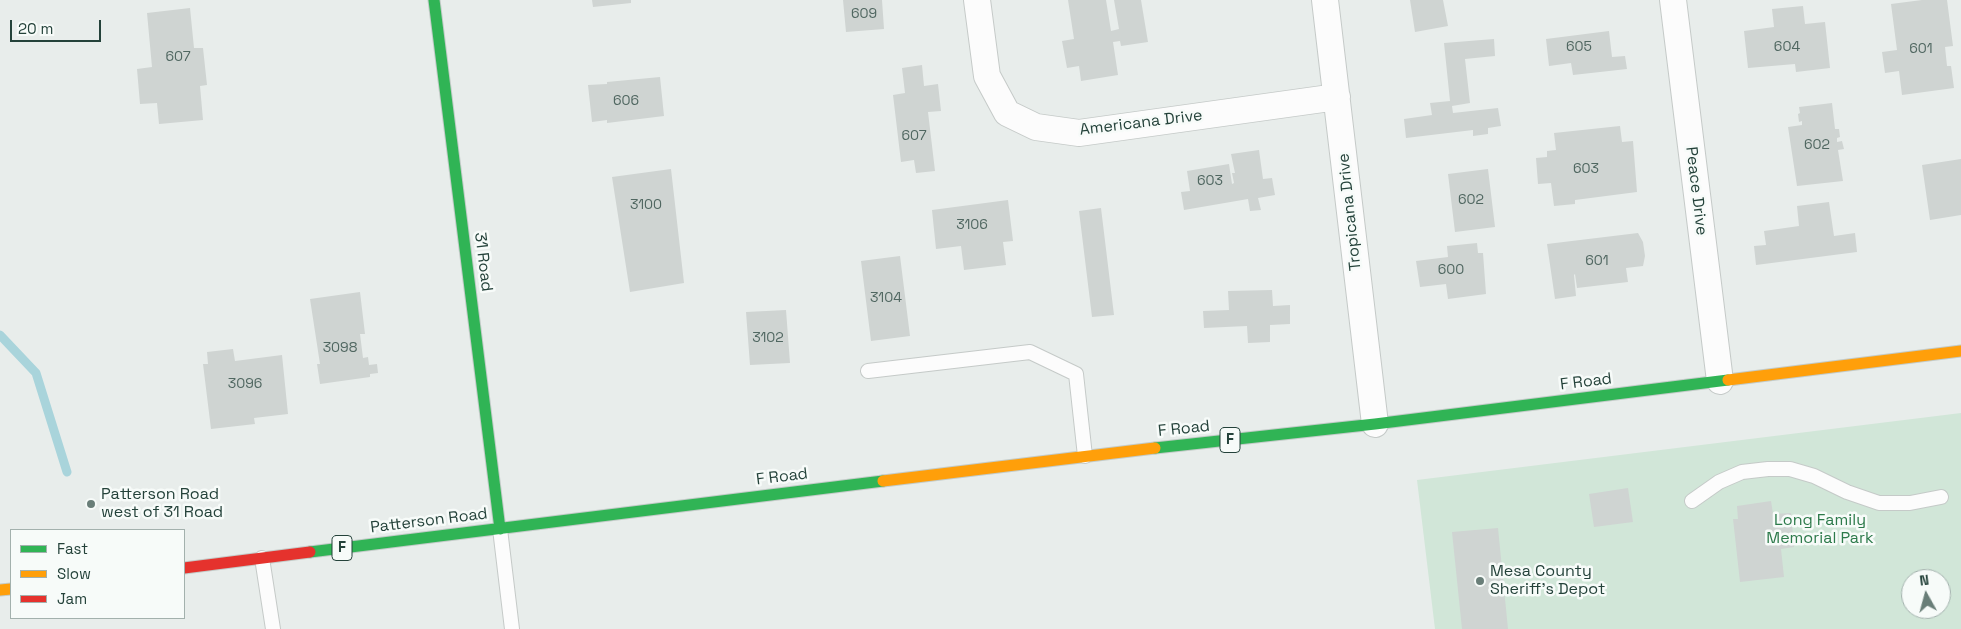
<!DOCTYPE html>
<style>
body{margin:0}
#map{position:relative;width:1961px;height:629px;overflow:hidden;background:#e8edeb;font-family:"Space Grotesk",sans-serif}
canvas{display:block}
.legend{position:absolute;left:10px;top:529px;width:175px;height:90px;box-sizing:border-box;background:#f7fbf9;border:1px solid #a3b1ad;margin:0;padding:6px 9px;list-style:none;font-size:15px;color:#24423a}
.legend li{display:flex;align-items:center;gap:10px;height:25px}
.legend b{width:25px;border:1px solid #a3b1ad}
.north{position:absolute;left:1901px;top:569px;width:50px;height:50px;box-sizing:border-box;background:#f7fbf9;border:1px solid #a3b1ad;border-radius:50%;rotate:353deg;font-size:14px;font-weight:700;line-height:20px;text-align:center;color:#24423a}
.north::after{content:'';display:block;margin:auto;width:18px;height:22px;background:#697e78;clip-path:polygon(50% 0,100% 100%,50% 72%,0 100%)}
.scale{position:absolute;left:10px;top:20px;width:91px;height:22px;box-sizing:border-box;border:2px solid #24423a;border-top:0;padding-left:6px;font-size:15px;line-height:18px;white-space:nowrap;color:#24423a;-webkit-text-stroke:4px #f7fbf9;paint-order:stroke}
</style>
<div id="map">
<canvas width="1961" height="629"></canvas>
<ul class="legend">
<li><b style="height:6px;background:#30b455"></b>Fast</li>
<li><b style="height:6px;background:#ff9f0a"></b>Slow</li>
<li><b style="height:6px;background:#e5322d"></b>Jam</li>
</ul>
<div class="north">N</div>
<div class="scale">20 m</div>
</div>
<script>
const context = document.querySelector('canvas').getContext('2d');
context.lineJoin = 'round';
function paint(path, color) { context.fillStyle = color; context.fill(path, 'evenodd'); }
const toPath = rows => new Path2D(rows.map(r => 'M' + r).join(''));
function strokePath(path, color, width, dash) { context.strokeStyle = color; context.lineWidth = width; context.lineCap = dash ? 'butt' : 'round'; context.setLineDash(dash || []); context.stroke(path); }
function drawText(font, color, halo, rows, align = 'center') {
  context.font = font + ' "Space Grotesk",sans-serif'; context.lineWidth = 5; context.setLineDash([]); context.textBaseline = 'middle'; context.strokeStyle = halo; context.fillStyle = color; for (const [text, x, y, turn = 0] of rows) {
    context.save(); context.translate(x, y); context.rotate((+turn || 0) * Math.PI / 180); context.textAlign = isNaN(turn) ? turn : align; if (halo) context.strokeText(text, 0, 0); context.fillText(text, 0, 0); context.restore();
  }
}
const green = toPath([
 [1961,413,1961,629,1435,629,1417,480],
 [1911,579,1941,579,1941,609,1911,609]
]);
const stream = toPath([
 [0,335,36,373,67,472]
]);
const building = toPath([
 [592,0,631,0,631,3,593,7],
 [843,0,882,0,884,29,846,32],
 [1068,0,1106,0,1111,31,1119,29,1114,0,1141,0,1148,42,1121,46,1120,41,1113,42,1118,75,1081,81,1079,66,1067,68,1062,41,1074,39],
 [1410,0,1443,0,1448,26,1415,32],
 [1922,0,1947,0,1953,46,1945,47,1947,66,1951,66,1954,88,1902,95,1899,71,1885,73,1882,52,1897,50,1891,4],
 [1803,6,1805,24,1825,22,1830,68,1796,72,1795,64,1748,68,1744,31,1774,27,1772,9],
 [190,8,194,48,203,48,207,85,200,86,203,120,159,124,157,103,140,104,137,69,152,67,147,13],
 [1609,31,1612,57,1625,56,1627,69,1573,75,1571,63,1549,66,1546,39],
 [1494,39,1495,56,1465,59,1470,103,1452,106,1453,113,1498,108,1501,126,1488,128,1488,134,1473,136,1473,130,1406,138,1404,119,1432,115,1430,103,1450,101,1444,43],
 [922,65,924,86,938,84,941,111,928,112,935,171,916,173,914,160,901,162,893,95,905,93,902,68],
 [660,77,664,116,607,123,607,120,592,122,588,85,607,84,607,82],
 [1832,103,1835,129,1839,129,1840,137,1837,138,1837,142,1842,141,1844,149,1838,150,1843,181,1797,186,1788,127,1802,125,1802,121,1799,122,1798,114,1800,113,1799,107],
 [1620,126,1622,142,1633,141,1637,192,1575,200,1575,204,1554,206,1551,183,1538,184,1536,158,1547,157,1547,151,1556,150,1554,133],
 [1259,150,1263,179,1272,178,1275,195,1258,198,1261,210,1250,211,1248,199,1184,210,1181,192,1190,191,1187,171,1229,164,1232,184,1234,183,1232,173,1235,173,1231,154],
 [1961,159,1961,215,1930,220,1922,165],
 [671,169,684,283,630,292,612,177],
 [1488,169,1495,227,1455,232,1448,174],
 [1008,200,1013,241,1003,242,1006,265,964,270,961,246,936,249,932,210],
 [1829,202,1834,236,1855,233,1857,252,1756,265,1754,246,1766,245,1764,231,1799,226,1797,206],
 [1101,208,1114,315,1092,317,1079,211],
 [1638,233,1643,242,1645,256,1643,266,1626,268,1628,282,1577,288,1575,274,1574,275,1576,296,1555,299,1547,244],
 [1477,243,1478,253,1483,253,1486,294,1448,299,1446,284,1420,287,1416,261,1448,257,1447,246],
 [900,256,910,336,871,341,861,261],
 [1272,290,1273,306,1290,305,1290,324,1270,325,1270,342,1248,343,1247,326,1204,328,1203,311,1229,310,1228,291],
 [360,292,365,334,360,334,363,358,368,357,369,365,377,364,378,373,370,374,370,377,320,384,317,364,320,364,310,299],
 [786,310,790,363,750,365,746,312],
 [233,349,235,361,282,355,288,414,254,418,255,424,211,429,203,364,208,364,207,352],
 [1628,488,1633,522,1594,527,1589,494],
 [1771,501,1773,514,1791,513,1794,547,1781,549,1784,577,1740,582,1733,519,1738,519,1737,506],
 [1498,528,1508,629,1462,629,1452,532]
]);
const lane = toPath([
 [868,371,1030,352,1076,374,1085,456],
 [1692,501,1719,482,1742,472,1768,469,1790,469,1814,476,1847,492,1879,503,1910,503,1941,497],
 [500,529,512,629],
 [262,558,273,629]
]);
const street = toPath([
 [977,0,987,76,1007,113,1036,127,1079,133,1337,97],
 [1325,0,1375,424],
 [1673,0,1720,381]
]);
const fast = toPath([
 [434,0,500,529],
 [1155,448,1375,424,1728,380],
 [310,552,883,481]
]);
const slow = toPath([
 [1728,380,1961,351],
 [883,481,1155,448],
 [0,590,11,589]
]);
const jam = toPath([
 [184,568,310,552]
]);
const markers = [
 [91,504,5,"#697e78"],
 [1480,581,5,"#697e78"]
];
const numberNames = [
 ["609",864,14],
 ["605",1579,47],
 ["604",1787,47],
 ["601",1921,49],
 ["607",178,57],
 ["606",626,101],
 ["607",914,136],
 ["602",1817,145],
 ["603",1586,169],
 ["603",1210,181],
 ["602",1471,200],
 ["3100",646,205],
 ["3106",972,225],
 ["601",1597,261],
 ["600",1451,270],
 ["3104",886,298],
 ["3102",768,338],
 ["3098",340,348],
 ["3096",245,384]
];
const shields = [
 [1230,440,20],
 [342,548,20]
];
const shieldNames = [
 ["F",1230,440],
 ["F",342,548]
];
const streetNames = [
 ["Americana Drive",1141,123,-7],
 ["Peace Drive",1696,191,83],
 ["Tropicana Drive",1350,212,-96],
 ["31 Road",483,262,83],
 ["F Road",1586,382,-7],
 ["F Road",1184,429,-6],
 ["F Road",782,477,-7],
 ["Patterson Road",429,521,-7]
];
const poiNames = [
 ["Patterson Road",101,495],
 ["west of 31 Road",101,513],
 ["Mesa County",1490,572],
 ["Sheriff's Depot",1490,590]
];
const parkNames = [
 ["Long Family",1820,521],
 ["Memorial Park",1820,539]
];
paint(green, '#d1e6d8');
strokePath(stream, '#a9d4db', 9);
paint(building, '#cfd4d2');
strokePath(lane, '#c5cac8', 16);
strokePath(street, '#c5cac8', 28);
strokePath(fast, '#c3cbc8', 13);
strokePath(slow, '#c3cbc8', 13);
strokePath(jam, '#c3cbc8', 13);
strokePath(lane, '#fcfcfc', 14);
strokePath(street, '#fcfcfc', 26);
strokePath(fast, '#30b455', 11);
strokePath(slow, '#ff9f0a', 11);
strokePath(jam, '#e5322d', 11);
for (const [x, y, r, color] of markers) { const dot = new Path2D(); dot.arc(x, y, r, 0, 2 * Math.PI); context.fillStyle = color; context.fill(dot); strokePath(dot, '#f7fbf9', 2); }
drawText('14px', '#506761', null, numberNames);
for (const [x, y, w] of shields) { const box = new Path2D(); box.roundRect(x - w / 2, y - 12.5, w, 25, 4); context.fillStyle = '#f7fbf9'; context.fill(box); strokePath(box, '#24423a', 1); }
drawText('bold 15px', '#24423a', null, shieldNames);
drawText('16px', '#24423a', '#f7fbf9', streetNames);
drawText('16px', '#24423a', '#f7fbf9', poiNames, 'left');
drawText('16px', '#2d7a4b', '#f7fbf9', parkNames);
</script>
